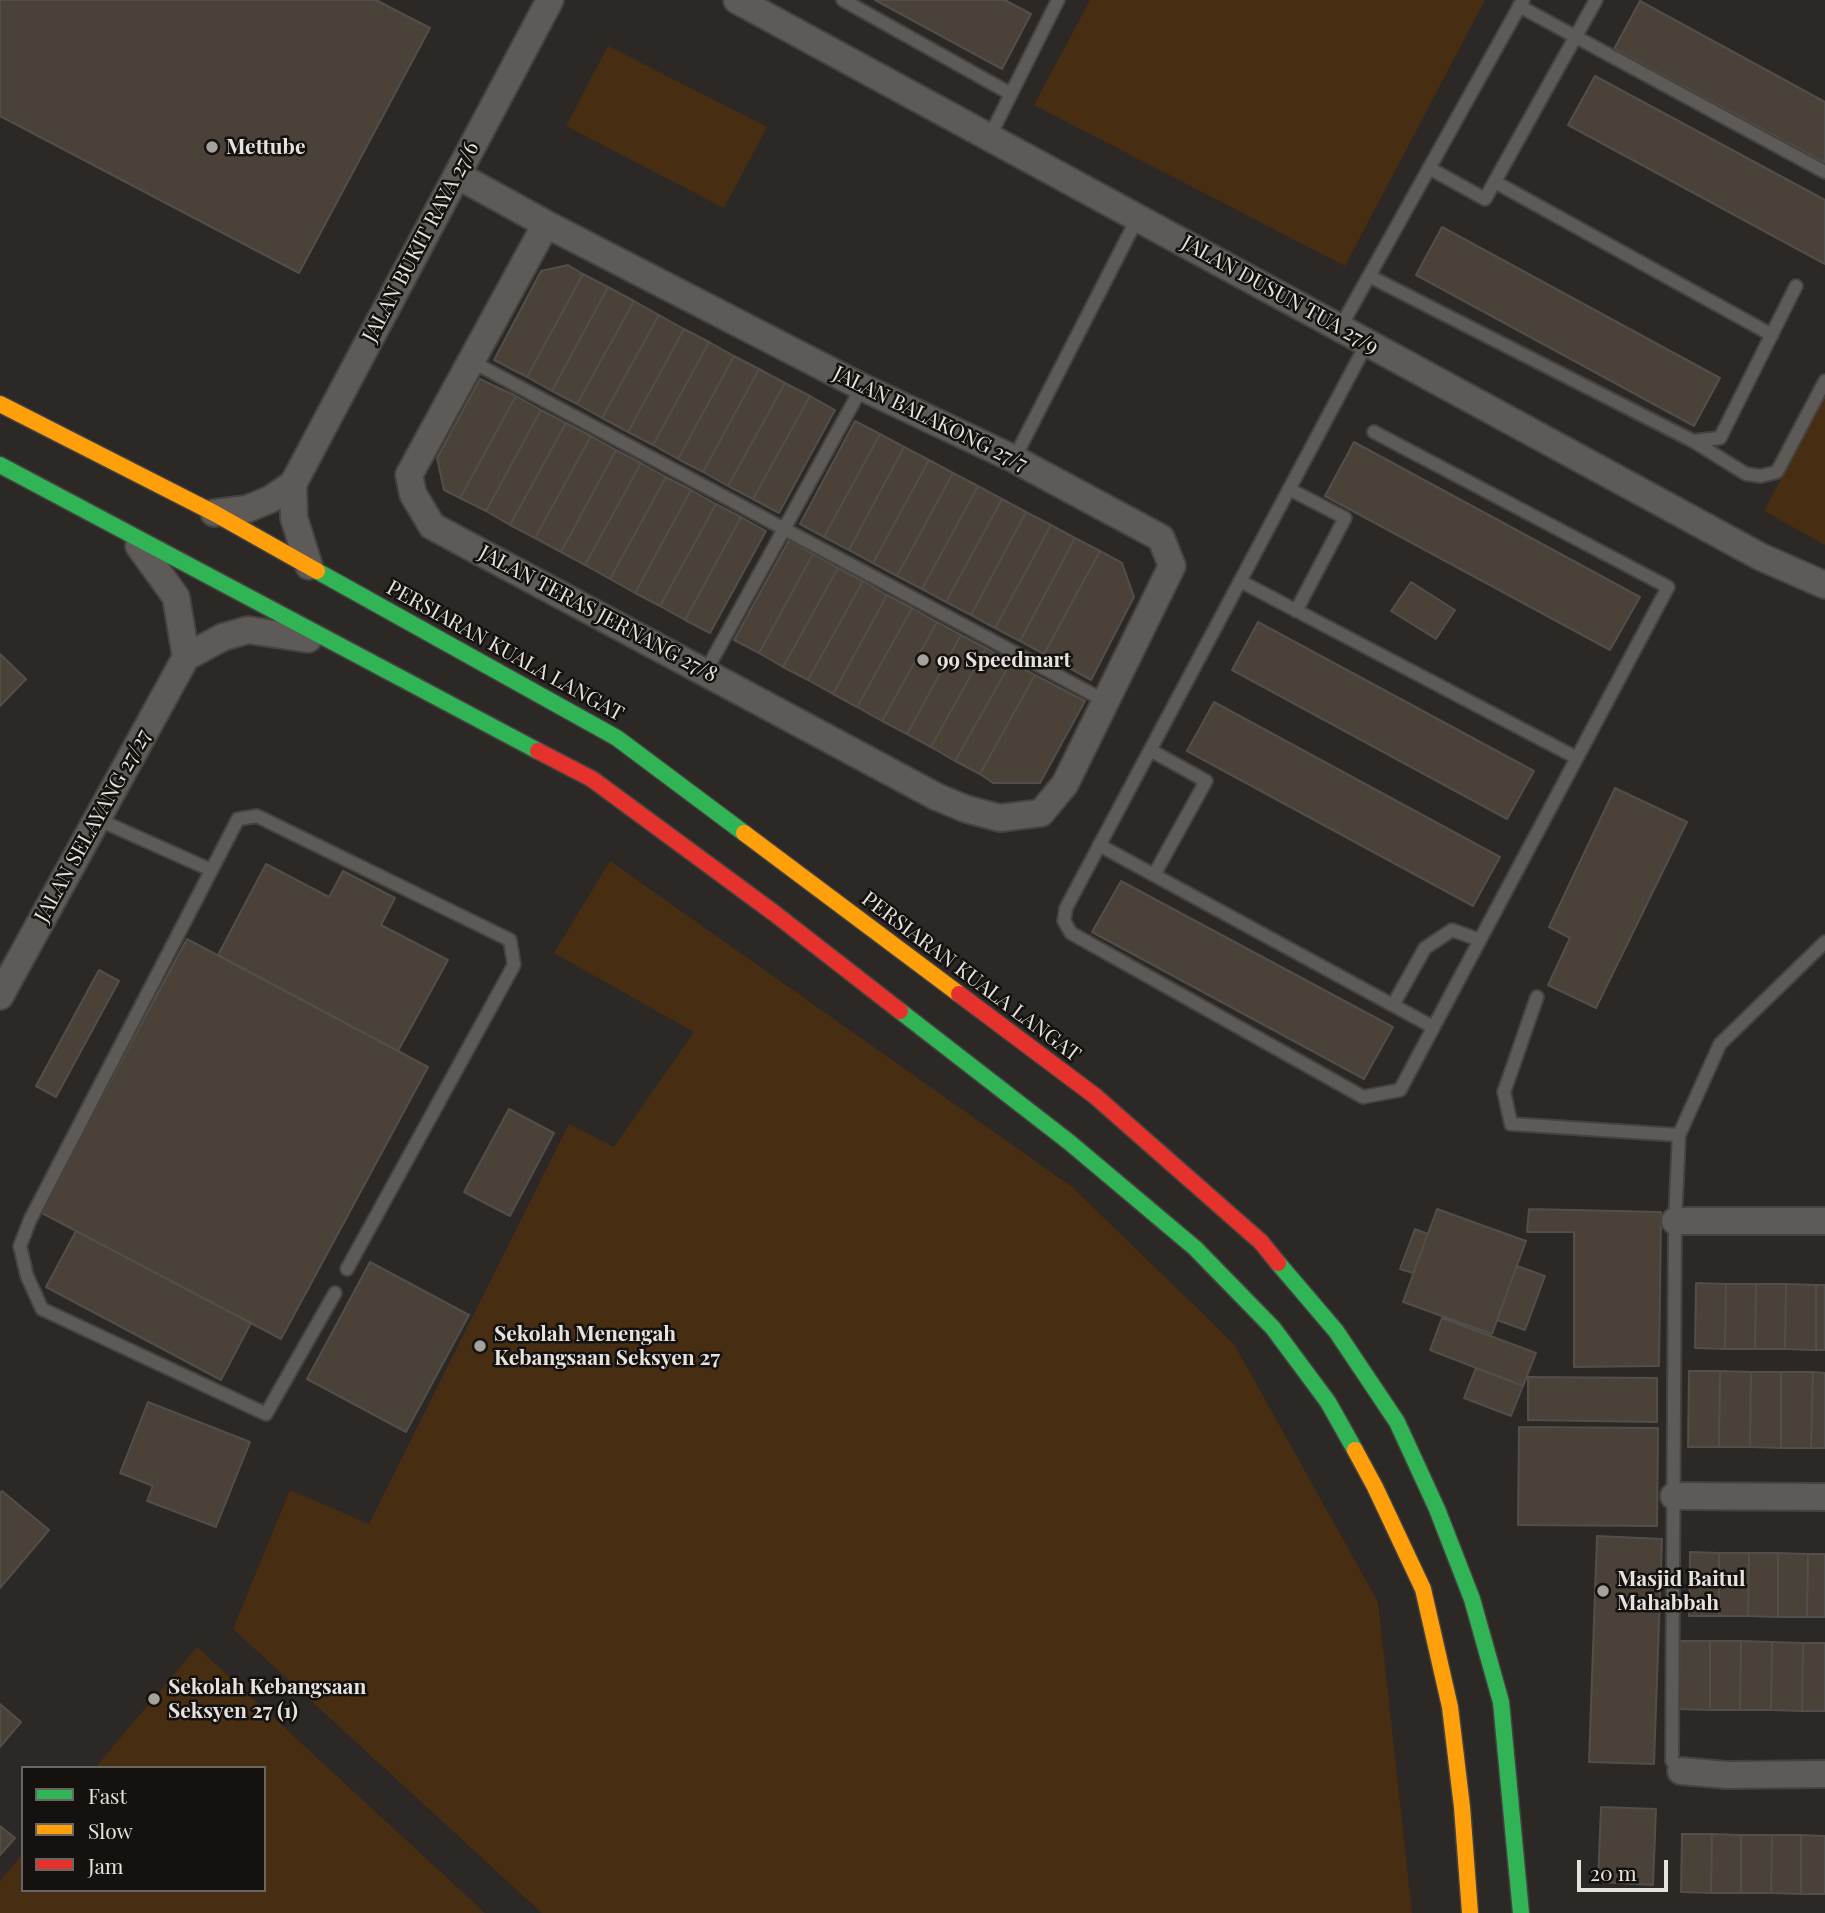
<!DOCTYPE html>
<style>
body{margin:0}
#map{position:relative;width:1825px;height:1913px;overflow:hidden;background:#2b2825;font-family:"Playfair Display",serif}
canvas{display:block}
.legend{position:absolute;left:21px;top:1766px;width:245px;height:126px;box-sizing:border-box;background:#14110f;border:2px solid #686562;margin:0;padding:9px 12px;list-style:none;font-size:21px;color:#e6e2de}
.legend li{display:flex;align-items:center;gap:14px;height:35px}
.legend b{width:35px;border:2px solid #686562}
.scale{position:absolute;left:1577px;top:1860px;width:91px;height:32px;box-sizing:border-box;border:4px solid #e6e2de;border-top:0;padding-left:9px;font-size:21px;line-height:24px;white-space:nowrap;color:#e6e2de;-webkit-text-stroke:5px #14110f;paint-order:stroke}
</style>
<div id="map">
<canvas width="1825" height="1913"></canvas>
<ul class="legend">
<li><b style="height:9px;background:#30b455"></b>Fast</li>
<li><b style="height:9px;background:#ff9f0a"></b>Slow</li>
<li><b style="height:9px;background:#e5322d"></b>Jam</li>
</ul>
<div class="scale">20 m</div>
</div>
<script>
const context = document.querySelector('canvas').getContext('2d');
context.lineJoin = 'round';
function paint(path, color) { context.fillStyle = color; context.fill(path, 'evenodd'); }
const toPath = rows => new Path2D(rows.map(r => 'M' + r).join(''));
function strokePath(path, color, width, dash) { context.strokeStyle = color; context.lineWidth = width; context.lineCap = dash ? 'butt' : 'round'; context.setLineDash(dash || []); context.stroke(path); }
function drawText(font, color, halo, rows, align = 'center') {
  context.font = font + ' "Playfair Display",serif'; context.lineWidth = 5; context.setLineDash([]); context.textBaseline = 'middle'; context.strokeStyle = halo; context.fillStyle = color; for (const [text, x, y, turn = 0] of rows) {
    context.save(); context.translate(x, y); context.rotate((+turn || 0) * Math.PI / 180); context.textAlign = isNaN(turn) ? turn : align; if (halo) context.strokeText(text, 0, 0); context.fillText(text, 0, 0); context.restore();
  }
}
const green = toPath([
 [1090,0,1485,0,1345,266,1034,105],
 [608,46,767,127,724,208,566,126],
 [1825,395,1825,545,1764,511],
 [610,861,1072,1187,1234,1344,1378,1602,1412,1913,542,1913,233,1629,290,1490,369,1524,569,1124,614,1147,694,1032,554,953],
 [197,1647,485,1913,0,1913,0,1881,23,1854,23,1890,264,1890,264,1768,95,1768]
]);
const building = toPath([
 [0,0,376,0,430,28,299,273,0,116,0,0],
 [875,0,1005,0,1031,14,1002,69,875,0],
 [1640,1,1825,102,1825,163,1614,49,1640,1],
 [1595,76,1825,200,1825,264,1568,125,1595,76],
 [1442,227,1720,378,1694,426,1416,275,1442,227],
 [568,265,583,274,527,377,494,360,541,271,568,265],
 [583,274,608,287,552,391,527,377,583,274],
 [608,287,634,301,577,404,552,391,608,287],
 [634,301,659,315,602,418,577,404,634,301],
 [659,315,684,329,628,432,602,418,659,315],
 [684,329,709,342,653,445,628,432,684,329],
 [709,342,734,356,678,459,653,445,709,342],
 [734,356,759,369,703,472,678,459,734,356],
 [759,369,785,383,728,486,703,472,759,369],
 [480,379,516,396,460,498,444,490,437,458,480,379],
 [785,383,810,396,753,499,728,486,785,383],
 [516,396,541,410,486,511,460,498,516,396],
 [810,396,835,410,779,513,753,499,810,396],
 [541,410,566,423,510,525,486,511,541,410],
 [855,421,880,434,824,537,800,524,855,421],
 [566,423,591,436,535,538,510,525,566,423],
 [880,434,904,447,849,550,824,537,880,434],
 [591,436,616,450,561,552,535,538,591,436],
 [1354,442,1640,597,1610,650,1325,496,1354,442],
 [904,447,929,460,873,563,849,550,904,447],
 [616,450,641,463,585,565,561,552,616,450],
 [929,460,953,473,897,576,873,563,929,460],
 [641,463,666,477,610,579,585,565,641,463],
 [953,473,978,486,922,589,897,576,953,473],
 [666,477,691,490,635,593,610,579,666,477],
 [978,486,1002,499,946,602,922,589,978,486],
 [691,490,716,504,660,606,635,593,691,490],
 [1002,499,1026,512,971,615,946,602,1002,499],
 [716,504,741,517,685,620,660,606,716,504],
 [1026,512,1051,525,995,628,971,615,1026,512],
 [741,517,766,531,710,633,685,620,741,517],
 [1051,525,1075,538,1020,641,995,628,1051,525],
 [1075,538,1100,551,1044,654,1020,641,1075,538],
 [789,540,813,554,759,653,734,640,789,540],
 [1100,551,1122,563,1134,597,1091,680,1044,654,1100,551],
 [813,554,838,568,783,667,759,653,813,554],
 [838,568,863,581,808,680,783,667,838,568],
 [863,581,887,595,833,694,808,680,863,581],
 [1411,582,1455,610,1436,639,1391,611,1411,582],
 [887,595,912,608,857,707,833,694,887,595],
 [912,608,937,622,882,721,857,707,912,608],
 [937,622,961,635,907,734,882,721,937,622],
 [1258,622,1534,771,1507,819,1232,670,1258,622],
 [961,635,986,648,931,747,907,734,961,635],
 [986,648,1011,662,955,761,931,747,986,648],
 [0,654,26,679,0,706,0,654],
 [1011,662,1035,675,980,774,955,761,1011,662],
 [1035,675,1085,701,1040,783,993,783,980,774,1035,675],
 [1214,702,1500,857,1473,906,1187,751,1214,702],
 [1615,788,1687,822,1596,1008,1548,985,1570,938,1549,927,1615,788],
 [266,864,329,897,343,871,395,898,381,925,448,960,398,1051,218,955,266,864],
 [1121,881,1393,1027,1364,1079,1092,932,1121,881],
 [187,939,428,1067,281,1339,40,1212,187,939],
 [99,970,119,981,56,1097,36,1086,99,970],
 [509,1109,554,1133,510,1216,464,1192,509,1109],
 [1437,1209,1526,1241,1492,1334,1403,1302,1437,1209],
 [1529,1209,1661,1212,1659,1366,1574,1367,1574,1232,1527,1232,1529,1209],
 [1415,1229,1428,1234,1413,1273,1400,1269,1415,1229],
 [76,1231,251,1323,221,1380,46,1287,76,1231],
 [370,1262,469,1315,406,1432,307,1379,370,1262],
 [1517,1266,1545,1276,1525,1330,1497,1320,1517,1266],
 [1696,1283,1726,1284,1725,1349,1695,1348,1696,1283],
 [1726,1284,1756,1284,1755,1349,1725,1349,1726,1284],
 [1756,1284,1786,1284,1785,1349,1755,1349,1756,1284],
 [1786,1284,1816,1285,1816,1350,1785,1349,1786,1284],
 [1816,1285,1825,1285,1825,1350,1816,1350,1816,1285],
 [1442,1318,1536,1353,1523,1386,1430,1350,1442,1318],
 [1476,1368,1523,1386,1511,1416,1464,1398,1476,1368],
 [1689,1371,1720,1371,1719,1447,1688,1447,1689,1371],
 [1720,1371,1751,1372,1750,1447,1719,1447,1720,1371],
 [1751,1372,1781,1372,1781,1448,1750,1447,1751,1372],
 [1781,1372,1813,1372,1811,1448,1781,1448,1781,1372],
 [1813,1372,1825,1373,1825,1448,1811,1448,1813,1372],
 [1528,1377,1657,1378,1657,1422,1528,1420,1528,1377],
 [148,1402,250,1442,216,1527,147,1501,153,1486,120,1473,148,1402],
 [1519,1427,1658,1428,1657,1526,1518,1525,1519,1427],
 [2,1491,49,1530,0,1588,0,1493,2,1491],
 [1597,1536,1662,1539,1654,1764,1589,1762,1597,1536],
 [1690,1552,1719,1553,1719,1616,1689,1616,1690,1552],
 [1719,1553,1749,1553,1748,1616,1719,1616,1719,1553],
 [1749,1553,1778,1553,1778,1617,1748,1616,1749,1553],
 [1778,1553,1808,1554,1807,1617,1778,1617,1778,1553],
 [1808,1554,1825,1554,1825,1617,1807,1617,1808,1554],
 [1680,1641,1710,1641,1710,1710,1679,1709,1680,1641],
 [1710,1641,1741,1641,1740,1710,1710,1710,1710,1641],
 [1741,1641,1772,1642,1771,1710,1740,1710,1741,1641],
 [1772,1642,1803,1643,1802,1711,1771,1710,1772,1642],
 [1803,1643,1825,1643,1825,1711,1802,1711,1803,1643],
 [0,1704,21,1722,0,1747,0,1704],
 [1601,1807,1656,1809,1653,1885,1598,1882,1601,1807],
 [0,1826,15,1838,0,1855,0,1826],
 [1682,1834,1712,1834,1711,1893,1681,1892,1682,1834],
 [1712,1834,1741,1835,1741,1893,1711,1893,1712,1834],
 [1741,1835,1772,1835,1771,1893,1741,1893,1741,1835],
 [1772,1835,1801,1835,1801,1894,1771,1893,1772,1835],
 [1801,1835,1825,1836,1825,1894,1801,1894,1801,1835]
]);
const lane = toPath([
 [843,0,1011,94],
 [1519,6,1825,172],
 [990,136,1058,0],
 [1429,168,1485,199,1596,0],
 [1495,182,1772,335],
 [1369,276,1693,441,1720,438,1796,286],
 [1340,328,1523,0],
 [1367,343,1066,908,1064,921,1071,933,1363,1097,1400,1090,1668,587,1374,432],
 [471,361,1105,701],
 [1693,441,1746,474,1761,476,1777,472,1825,381],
 [1014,459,1138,217],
 [1289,489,1345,518,1296,611],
 [1240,581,1577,758],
 [706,671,862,387],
 [1150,750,1206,781,1154,875,1433,1027],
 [97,819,211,870],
 [1099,845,1154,875],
 [1537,997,1504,1092,1511,1124,1679,1135],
 [1393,1005,1425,948,1452,930,1480,940],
 [335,1293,266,1414,42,1309,27,1276,20,1246,30,1220,238,819,257,816,510,940,514,965,347,1269],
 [1681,1771,1672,1761,1675,1221,1679,1135,1720,1044,1825,942]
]);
const street = toPath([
 [737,0,1761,557,1825,585],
 [457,175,546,224,862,387,1014,459,1161,538,1172,566,1065,784,1041,813,1000,818,966,809,937,797,432,526,413,494,409,475,546,224],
 [214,513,247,509,271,499,293,484],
 [139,546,176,597,186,657],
 [309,566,294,518,293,484,550,0],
 [0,996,186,657,223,637,248,630,308,639],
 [1675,1221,1825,1221],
 [1674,1496,1825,1497],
 [1681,1771,1727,1775,1825,1774]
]);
const fast = toPath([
 [0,465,538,751],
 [317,571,617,738,744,833],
 [900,1011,1069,1142,1195,1248,1273,1328,1328,1402,1355,1450],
 [1278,1263,1336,1331,1397,1422,1437,1509,1472,1599,1501,1702,1521,1913]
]);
const slow = toPath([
 [0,404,214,513,317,571],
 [744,833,959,994],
 [1355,1450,1375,1487,1423,1589,1450,1707,1462,1807,1470,1913]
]);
const jam = toPath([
 [538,751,592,779,774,913,900,1011],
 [959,994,1095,1096,1261,1242,1278,1263]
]);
const markers = [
 [212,147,7,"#a5a19d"],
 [923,660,7,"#a5a19d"],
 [480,1346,7,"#a5a19d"],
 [1603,1591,7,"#a5a19d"],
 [154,1699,7,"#a5a19d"]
];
const poiNames = [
 ["Mettube",226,147],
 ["99 Speedmart",937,660],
 ["Sekolah Menengah",494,1334],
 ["Kebangsaan Seksyen 27",494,1358],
 ["Masjid Baitul",1617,1579],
 ["Mahabbah",1617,1603],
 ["Sekolah Kebangsaan",168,1687],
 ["Seksyen 27 (1)",168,1711]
];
const streetNames = [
 ["JALAN BUKIT RAYA 27/6",421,242,-62],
 ["JALAN DUSUN TUA 27/9",1280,295,29],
 ["JALAN BALAKONG 27/7",930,419,26],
 ["JALAN TERAS JERNANG 27/8",598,614,28],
 ["PERSIARAN KUALA LANGAT",505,651,29],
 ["JALAN SELAYANG 27/27",93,826,-61],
 ["PERSIARAN KUALA LANGAT",971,977,37]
];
paint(green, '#472e13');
paint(building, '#4a4238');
strokePath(building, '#514e4c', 2);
strokePath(lane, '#454340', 16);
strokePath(street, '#454340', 30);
strokePath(fast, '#454340', 19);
strokePath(slow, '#454340', 19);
strokePath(jam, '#454340', 19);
strokePath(lane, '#5d5a58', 12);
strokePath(street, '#5d5a58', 26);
strokePath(fast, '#30b455', 16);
strokePath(slow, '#ff9f0a', 16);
strokePath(jam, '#e5322d', 16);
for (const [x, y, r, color] of markers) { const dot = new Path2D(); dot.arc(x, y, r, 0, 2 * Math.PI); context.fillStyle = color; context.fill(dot); strokePath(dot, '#14110f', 2.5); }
drawText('bold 21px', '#e6e2de', '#14110f', poiNames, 'left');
drawText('21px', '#e6e2de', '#14110f', streetNames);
</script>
